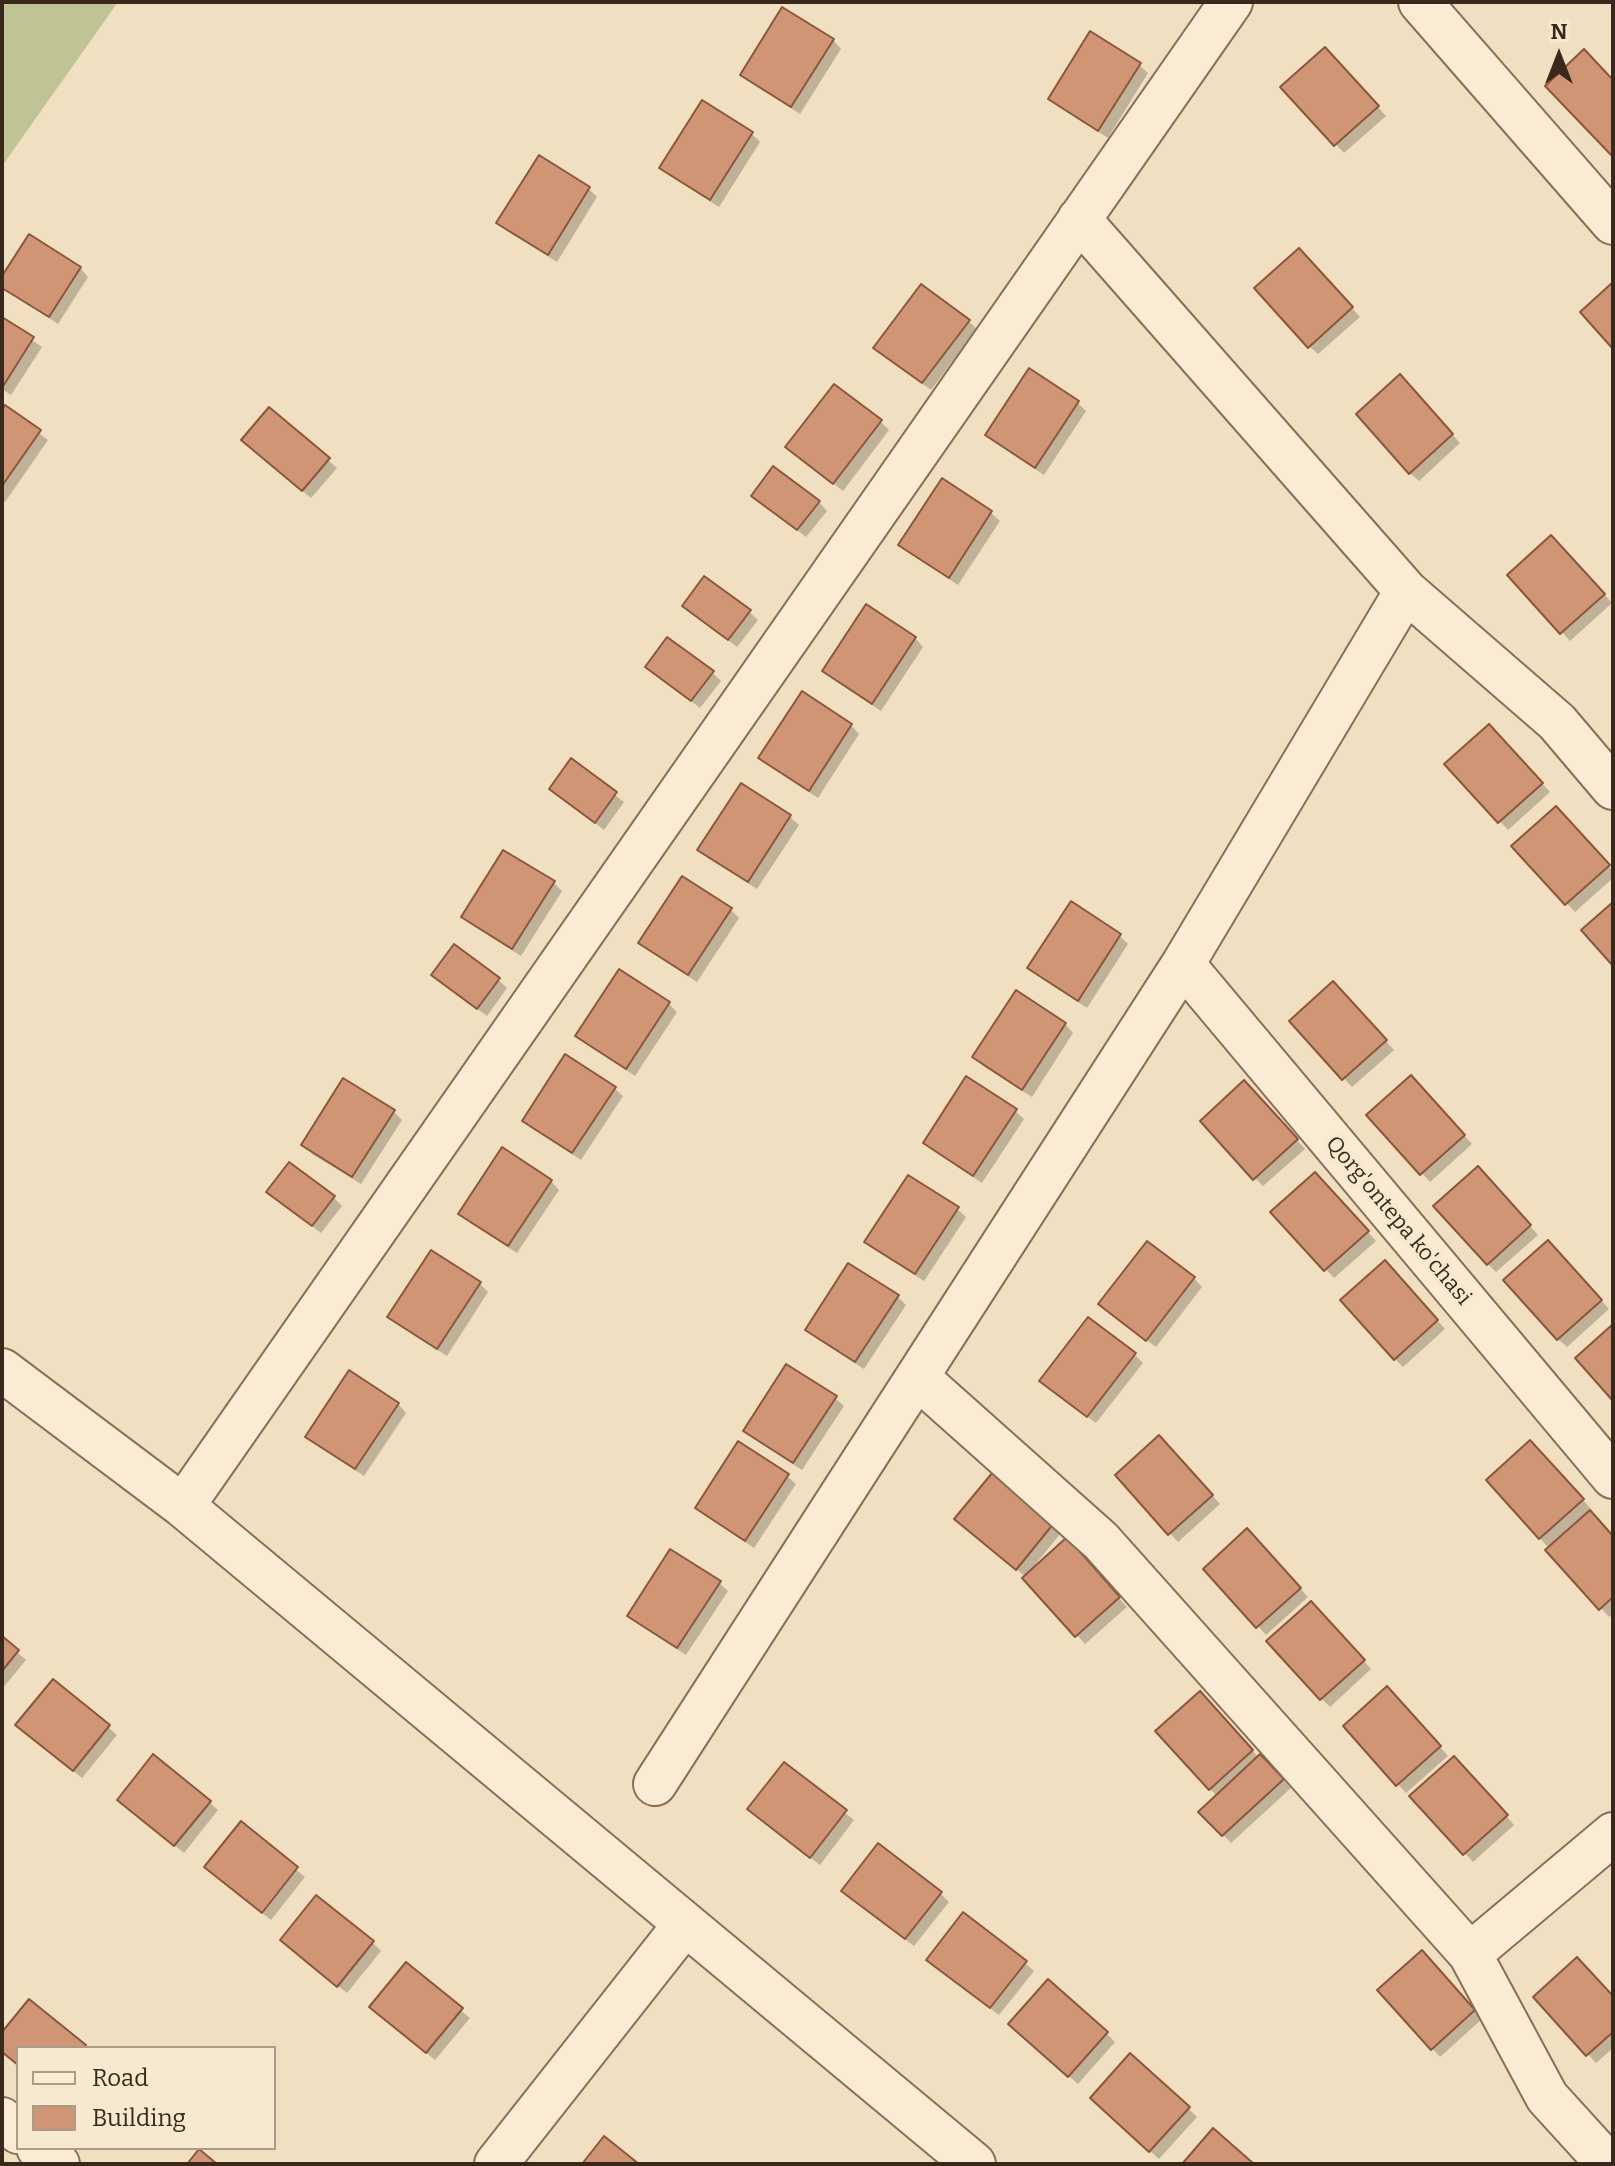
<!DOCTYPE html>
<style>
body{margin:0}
#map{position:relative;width:1615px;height:2166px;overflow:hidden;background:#f0dfc0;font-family:Bitter,serif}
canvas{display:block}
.frame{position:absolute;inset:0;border:4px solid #39281c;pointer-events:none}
.legend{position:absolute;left:16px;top:2046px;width:260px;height:104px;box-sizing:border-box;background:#f7e9d0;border:2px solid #ab9c88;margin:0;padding:10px 14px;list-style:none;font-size:24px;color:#39281c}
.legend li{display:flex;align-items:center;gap:16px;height:40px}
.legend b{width:40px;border:2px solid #ab9c88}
.north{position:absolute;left:1519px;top:16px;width:80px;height:80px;-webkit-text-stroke:6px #f7e9d0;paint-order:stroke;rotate:0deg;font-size:22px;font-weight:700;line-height:32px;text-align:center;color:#39281c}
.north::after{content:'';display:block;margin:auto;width:28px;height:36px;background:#39281c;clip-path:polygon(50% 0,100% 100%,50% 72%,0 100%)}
</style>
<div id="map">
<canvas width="1615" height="2166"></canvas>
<div class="frame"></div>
<ul class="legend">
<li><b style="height:10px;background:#faecd4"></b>Road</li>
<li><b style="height:22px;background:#d09574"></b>Building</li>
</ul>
<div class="north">N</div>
</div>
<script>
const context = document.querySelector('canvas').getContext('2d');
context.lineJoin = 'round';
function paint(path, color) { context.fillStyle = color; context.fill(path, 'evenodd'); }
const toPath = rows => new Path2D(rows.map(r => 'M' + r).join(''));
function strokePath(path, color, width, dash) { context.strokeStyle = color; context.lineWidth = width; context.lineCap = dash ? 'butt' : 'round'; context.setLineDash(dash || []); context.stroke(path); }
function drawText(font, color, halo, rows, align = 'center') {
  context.font = font + ' Bitter,serif'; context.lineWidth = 8; context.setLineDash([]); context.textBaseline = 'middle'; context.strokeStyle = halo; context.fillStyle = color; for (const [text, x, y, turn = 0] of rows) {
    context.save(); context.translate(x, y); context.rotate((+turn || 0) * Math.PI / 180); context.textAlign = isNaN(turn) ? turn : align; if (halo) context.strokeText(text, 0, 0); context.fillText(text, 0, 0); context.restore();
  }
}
const cemetery = toPath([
 [2,2,118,2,2,166]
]);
const shadow = toPath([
 [833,40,841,49,800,114,751,83,743,75],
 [1333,58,1386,116,1344,153,1283,88],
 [1139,65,1148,73,1108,138,1059,107,1050,99],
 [752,134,760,142,719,207,670,176,662,168],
 [589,189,597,197,557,262,507,231,499,223],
 [1307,259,1360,317,1318,354,1309,346],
 [80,268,88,277,58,324,2,287,2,280],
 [2,319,42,347,11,395,2,389],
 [968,321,977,329,931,390,884,356],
 [1408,385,1460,443,1419,481,1410,473],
 [1078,403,1086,411,1044,475,996,443,987,435],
 [6,408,48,440,5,502,2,500,2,414],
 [269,410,337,468,311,498,252,448],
 [880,421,889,430,843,491,796,455],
 [943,481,991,513,1000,521,958,585,909,553,901,545],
 [754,496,819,502,827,511,806,537],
 [1560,546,1612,603,1570,641,1562,632],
 [684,606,749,612,758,620,737,647],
 [915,638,923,647,881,711,833,679,824,671],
 [647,667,712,672,721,681,700,708],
 [851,725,859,734,818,798,769,766,761,758],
 [1497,735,1550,792,1508,830,1500,821],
 [571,761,624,802,604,830,551,789],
 [742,785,790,817,799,825,757,889,708,858,700,849],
 [1564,817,1613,871,1613,878,1575,912,1514,847],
 [682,879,731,910,739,918,697,982,649,951,641,943],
 [554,883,562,891,521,956,472,925,464,917],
 [1120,936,1128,944,1087,1008,1038,976,1030,968],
 [498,980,507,988,487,1016,442,983],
 [1341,992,1394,1050,1352,1087,1291,1022],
 [669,1004,677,1012,635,1076,586,1044,578,1036],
 [1065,1024,1073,1033,1032,1097,983,1066,975,1057],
 [1419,1086,1472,1144,1430,1182,1422,1173],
 [614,1088,623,1096,581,1160,533,1129,524,1120],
 [1253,1091,1305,1149,1263,1186,1255,1178],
 [393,1111,402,1120,361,1184,312,1154,304,1145],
 [1015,1111,1024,1119,982,1183,934,1151,925,1143],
 [1486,1177,1538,1235,1496,1272,1488,1264],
 [551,1181,559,1190,517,1253,469,1222,460,1213],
 [1323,1183,1376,1241,1334,1278,1273,1212],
 [269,1192,333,1197,342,1206,321,1233],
 [957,1209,966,1217,924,1281,875,1250,867,1242],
 [1556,1251,1609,1309,1567,1347,1558,1339],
 [431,1253,480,1284,488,1292,447,1356,398,1325,390,1317],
 [849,1266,898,1297,906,1305,864,1369,816,1338,807,1329],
 [1393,1271,1445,1329,1403,1367,1395,1359],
 [1194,1278,1202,1287,1156,1347,1109,1312],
 [1134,1354,1143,1363,1096,1423,1050,1389],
 [835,1398,844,1406,802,1470,754,1439,745,1431],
 [398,1404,406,1413,364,1476,316,1445,307,1436],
 [1168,1446,1220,1504,1178,1542,1117,1476],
 [1539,1451,1591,1509,1588,1511,1613,1538,1613,1613,1609,1617,1489,1480],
 [993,1475,1061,1533,1034,1566,1036,1568,1075,1549,1127,1607,1085,1644,1026,1577,966,1527],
 [787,1476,796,1484,754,1548,706,1516,697,1508],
 [1255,1539,1308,1597,1266,1635,1205,1569],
 [719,1583,728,1591,686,1655,638,1624,629,1616],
 [1319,1612,1371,1669,1330,1707,1321,1698],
 [2,1639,26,1660,2,1689],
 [1396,1697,1448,1756,1406,1793,1346,1727],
 [1208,1702,1259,1758,1260,1757,1291,1788,1231,1843,1201,1812,1218,1797,1210,1789],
 [108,1727,117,1735,82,1778,27,1733],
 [784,1765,854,1820,820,1865,758,1817],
 [1462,1767,1514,1825,1473,1862,1412,1796],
 [209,1802,218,1810,184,1853,128,1808],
 [241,1824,305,1877,271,1920,215,1875],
 [940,1893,949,1902,914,1946,852,1899],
 [372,1942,381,1951,347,1993,291,1949],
 [1430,1961,1482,2019,1440,2057,1432,2048],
 [1025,1963,1034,1971,999,2015,937,1968],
 [406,1965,470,2018,435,2060,380,2015],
 [1536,1997,1613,1998,1613,2048,1596,2063],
 [1019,2032,1107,2034,1115,2042,1078,2084],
 [1101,2107,1188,2108,1197,2117,1159,2159]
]);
const building = toPath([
 [782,7,834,39,791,107,740,75,782,7],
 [1090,31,1141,63,1098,131,1048,99,1090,31],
 [1325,47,1379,106,1334,146,1280,87,1325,47],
 [1584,49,1613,80,1613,157,1545,86,1584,49],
 [702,100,753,132,710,200,659,168,702,100],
 [539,155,590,187,548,255,496,223,539,155],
 [29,234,81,267,49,317,2,288,2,276,29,234],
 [1299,248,1353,307,1308,348,1254,288,1299,248],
 [1613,282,1613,349,1580,312,1613,282],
 [921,284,970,320,922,383,873,348,921,284],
 [2,317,34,337,2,388,2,317],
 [1029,368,1079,401,1035,468,985,435,1029,368],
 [1400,374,1453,434,1409,474,1356,414,1400,374],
 [834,384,882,420,833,484,785,447,834,384],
 [5,405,41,430,2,486,2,410,5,405],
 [269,407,330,458,302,491,241,440,269,407],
 [773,466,820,501,797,530,751,496,773,466],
 [942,478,992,511,949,578,898,545,942,478],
 [1551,535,1605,594,1560,634,1507,575,1551,535],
 [704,576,751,610,728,640,682,606,704,576],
 [866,604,916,637,872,704,822,671,866,604],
 [667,637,714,671,691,701,645,667,667,637],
 [802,691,852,724,809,791,758,758,802,691],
 [1489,724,1543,783,1498,823,1444,764,1489,724],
 [571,758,617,792,595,823,549,789,571,758],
 [741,783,791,815,748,882,697,850,741,783],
 [1556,806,1610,865,1565,905,1511,846,1556,806],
 [503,850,555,881,512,949,461,917,503,850],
 [682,876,732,908,688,975,638,943,682,876],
 [1071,901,1121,934,1078,1001,1027,968,1071,901],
 [1613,902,1613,966,1581,930,1613,902],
 [454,944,500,978,477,1009,431,975,454,944],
 [619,969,670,1002,626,1069,575,1036,619,969],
 [1333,981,1387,1040,1342,1080,1289,1021,1333,981],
 [1016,990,1066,1023,1022,1090,972,1057,1016,990],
 [565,1054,616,1087,572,1153,522,1121,565,1054],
 [1411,1075,1465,1135,1420,1175,1366,1115,1411,1075],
 [966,1076,1017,1109,973,1176,923,1143,966,1076],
 [343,1078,395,1110,352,1177,301,1145,343,1078],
 [1244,1080,1298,1139,1253,1180,1200,1121,1244,1080],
 [502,1147,552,1180,508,1246,458,1214,502,1147],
 [289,1162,335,1196,312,1226,266,1192,289,1162],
 [1478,1166,1531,1225,1487,1265,1433,1206,1478,1166],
 [1315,1172,1369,1231,1324,1271,1270,1212,1315,1172],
 [908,1175,959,1207,915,1274,864,1242,908,1175],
 [1548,1240,1602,1300,1557,1340,1503,1280,1548,1240],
 [1147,1241,1195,1277,1146,1341,1098,1304,1147,1241],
 [431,1250,481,1282,437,1349,387,1317,431,1250],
 [1385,1260,1438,1320,1394,1360,1340,1300,1385,1260],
 [848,1263,899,1295,855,1362,805,1330,848,1263],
 [1088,1317,1136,1353,1087,1417,1039,1381,1088,1317],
 [1613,1324,1613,1401,1575,1358,1613,1324],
 [786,1364,837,1396,793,1463,743,1431,786,1364],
 [349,1370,399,1403,355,1469,305,1437,349,1370],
 [1159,1435,1213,1495,1168,1535,1115,1475,1159,1435],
 [1530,1440,1584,1499,1539,1539,1486,1480,1530,1440],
 [738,1441,789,1474,745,1541,695,1508,738,1441],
 [993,1472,1054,1523,1016,1570,954,1519,993,1472],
 [1590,1510,1613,1536,1613,1597,1599,1610,1545,1550,1590,1510],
 [1247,1528,1301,1588,1256,1628,1203,1569,1247,1528],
 [1067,1537,1120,1597,1075,1637,1022,1578,1067,1537],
 [670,1549,721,1581,677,1648,627,1616,670,1549],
 [1311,1601,1365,1660,1320,1700,1266,1641,1311,1601],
 [2,1636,19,1650,2,1671,2,1636],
 [53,1679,110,1725,73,1771,15,1725,53,1679],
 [1387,1686,1441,1746,1396,1786,1343,1726,1387,1686],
 [1200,1691,1253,1750,1209,1790,1155,1731,1200,1691],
 [153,1754,211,1801,174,1846,117,1800,153,1754],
 [1260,1754,1284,1779,1222,1836,1198,1812,1260,1754],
 [1454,1756,1508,1815,1463,1855,1409,1796,1454,1756],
 [784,1762,847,1810,810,1858,747,1809,784,1762],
 [241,1821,298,1867,262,1913,204,1867,241,1821],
 [878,1843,942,1892,905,1939,841,1891,878,1843],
 [316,1895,374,1941,337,1987,280,1940,316,1895],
 [963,1912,1027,1961,990,2008,926,1960,963,1912],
 [1422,1950,1475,2010,1431,2050,1377,1990,1422,1950],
 [1577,1957,1613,1996,1613,2032,1586,2056,1533,1997,1577,1957],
 [406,1962,463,2008,426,2053,369,2007,406,1962],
 [1048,1979,1108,2032,1068,2077,1008,2024,1048,1979],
 [29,1999,86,2045,84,2048,18,2048,18,2065,2,2052,2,2032,29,1999],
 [1130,2053,1190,2107,1149,2152,1090,2098,1130,2053],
 [1213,2128,1254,2164,1182,2164,1213,2128],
 [604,2136,639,2164,582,2164,604,2136],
 [199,2149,217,2164,187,2164,199,2149]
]);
const minor = toPath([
 [1420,2,1613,223],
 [1079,219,1406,591,1557,722,1613,788],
 [1183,964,1613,1477],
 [2,1370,183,1506,974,2164],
 [917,1377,1101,1541,1470,1954,1547,2097,1608,2164],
 [183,1506,1231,2],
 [655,1784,1183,964,1406,591],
 [1470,1954,1613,1834],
 [2,2119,18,2132],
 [38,2148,58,2164],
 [496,2164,685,1924]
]);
const streetNames = [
 ["Qorg'ontepa ko'chasi",1398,1221,50]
];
paint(cemetery, '#c0c393');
paint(shadow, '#0003');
paint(building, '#d09574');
strokePath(building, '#8b563c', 2);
strokePath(minor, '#8a6f57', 46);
strokePath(minor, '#faecd4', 42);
drawText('22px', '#39281c', '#f7e9d0', streetNames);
</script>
